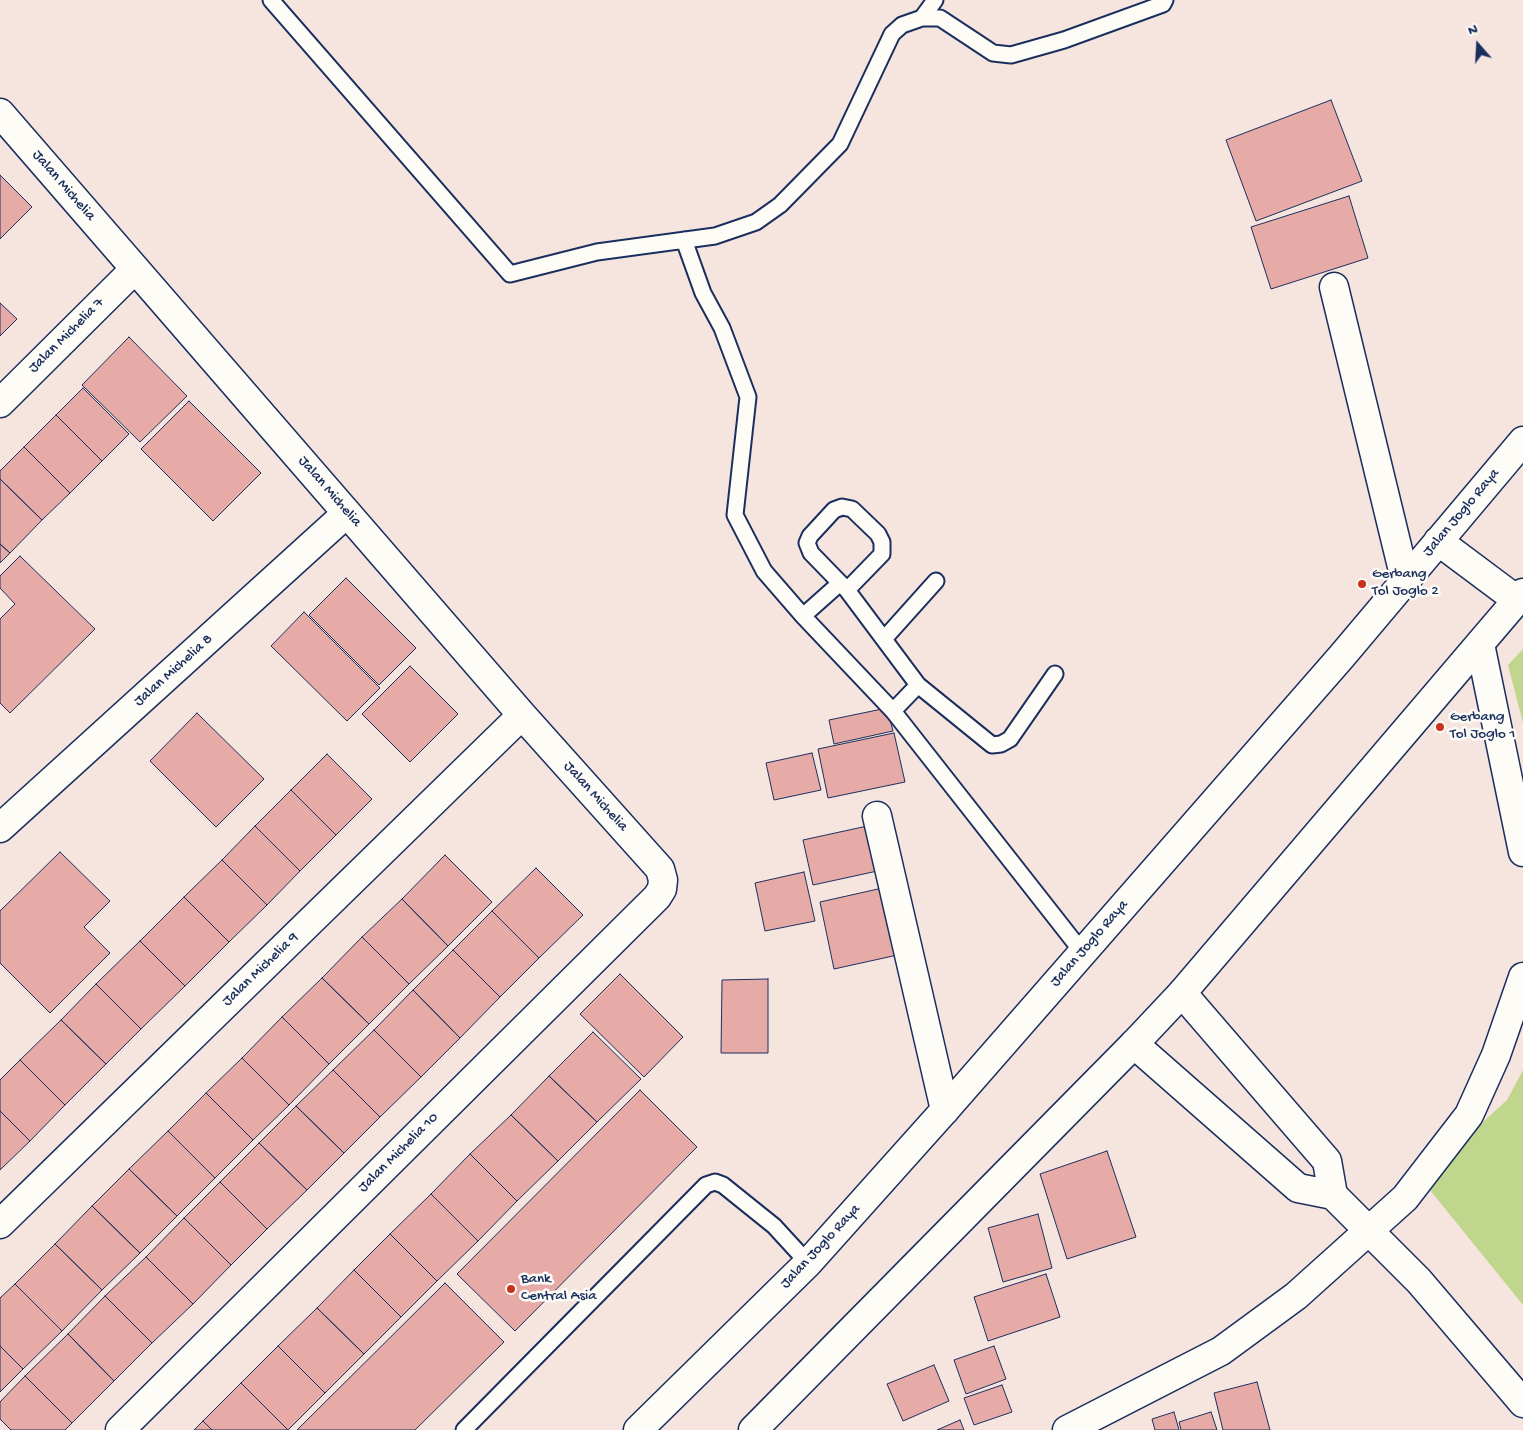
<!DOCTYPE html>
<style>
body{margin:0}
#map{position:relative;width:1523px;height:1430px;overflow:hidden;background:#f6e4df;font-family:"Gochi Hand",sans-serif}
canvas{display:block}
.north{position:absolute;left:1453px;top:20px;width:50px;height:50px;-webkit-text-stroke:4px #fdfcf7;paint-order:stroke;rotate:341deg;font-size:14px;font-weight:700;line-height:20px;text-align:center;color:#1b2f5e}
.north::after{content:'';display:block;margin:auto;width:18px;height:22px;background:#1b2f5e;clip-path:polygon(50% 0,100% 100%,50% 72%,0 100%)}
</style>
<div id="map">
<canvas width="1523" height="1430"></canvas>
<div class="north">N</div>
</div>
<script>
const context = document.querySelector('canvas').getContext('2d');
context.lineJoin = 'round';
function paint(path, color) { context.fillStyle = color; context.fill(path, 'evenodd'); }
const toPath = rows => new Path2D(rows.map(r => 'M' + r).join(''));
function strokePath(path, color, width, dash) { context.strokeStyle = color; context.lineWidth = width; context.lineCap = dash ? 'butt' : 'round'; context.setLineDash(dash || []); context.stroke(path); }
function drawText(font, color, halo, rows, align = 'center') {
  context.font = font + ' "Gochi Hand",sans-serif'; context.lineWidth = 5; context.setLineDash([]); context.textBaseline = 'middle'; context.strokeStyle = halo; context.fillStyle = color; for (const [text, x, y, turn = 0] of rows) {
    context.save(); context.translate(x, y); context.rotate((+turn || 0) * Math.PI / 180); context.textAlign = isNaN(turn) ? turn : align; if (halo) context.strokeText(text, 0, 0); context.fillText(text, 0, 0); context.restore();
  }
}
const green = toPath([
 [1523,649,1523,723,1508,665],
 [1523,1070,1523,1305,1421,1179,1507,1100]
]);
const building = toPath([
 [1331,100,1362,181,1256,221,1226,140,1331,100],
 [0,175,32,207,0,239,0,175],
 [1349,196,1368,258,1271,289,1251,227,1349,196],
 [0,303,17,319,0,336,0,303],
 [129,337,187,396,140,442,82,385,129,337],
 [83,388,129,434,102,461,56,415,83,388],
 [189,401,261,473,213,521,141,449,189,401],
 [56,415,102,461,70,493,24,447,56,415],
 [24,447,70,493,42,520,0,479,0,471,24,447],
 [0,479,42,520,10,553,0,544,0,479],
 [0,544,10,553,0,563,0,544],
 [20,556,95,629,10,713,0,703,0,619,15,604,0,588,0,576,20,556],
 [346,578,416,648,379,685,309,615,346,578],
 [304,612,380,688,347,721,271,646,304,612],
 [410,666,458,714,410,762,362,714,410,666],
 [887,708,893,731,834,744,829,720,887,708],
 [197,713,264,779,216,827,150,761,197,713],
 [894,733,905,782,828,798,818,749,894,733],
 [812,753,821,790,774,800,766,763,812,753],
 [327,754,372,799,336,835,291,790,327,754],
 [291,790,336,835,300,871,255,826,291,790],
 [872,825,882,870,813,885,803,840,872,825],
 [255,826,300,871,267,905,222,860,255,826],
 [60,852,110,901,84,927,110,953,50,1013,0,963,0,911,60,852],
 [445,855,492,902,448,946,402,899,445,855],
 [222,860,267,905,229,942,184,897,222,860],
 [536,868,583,915,539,958,492,911,536,868],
 [804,872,815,921,765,931,755,883,804,872],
 [887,887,902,954,834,969,820,902,887,887],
 [184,897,229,942,185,986,140,941,184,897],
 [402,899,448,946,409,984,362,937,402,899],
 [492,911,539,958,500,997,453,950,492,911],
 [362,937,409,984,369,1024,322,978,362,937],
 [140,941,185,986,141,1029,96,984,140,941],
 [453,950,500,997,460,1038,413,990,453,950],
 [620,974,683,1037,644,1077,580,1014,620,974],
 [322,978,369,1024,329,1064,282,1017,322,978],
 [768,979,768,1053,721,1053,722,980,768,979],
 [96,984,141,1029,106,1064,61,1020,96,984],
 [413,990,460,1038,421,1077,374,1030,413,990],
 [282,1017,329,1064,289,1105,242,1058,282,1017],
 [61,1020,106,1064,65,1105,20,1060,61,1020],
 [374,1030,421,1077,380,1117,333,1070,374,1030],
 [593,1032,641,1079,597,1122,549,1076,593,1032],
 [242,1058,289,1105,253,1140,206,1093,242,1058],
 [20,1060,65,1105,30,1141,0,1111,0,1080,20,1060],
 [333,1070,380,1117,344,1153,296,1106,333,1070],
 [549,1076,597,1122,558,1161,511,1115,549,1076],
 [640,1090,697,1147,515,1331,457,1274,640,1090],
 [206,1093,253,1140,215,1178,168,1131,206,1093],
 [296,1106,344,1153,307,1190,259,1143,296,1106],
 [0,1111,30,1141,0,1170,0,1111],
 [511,1115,558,1161,517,1201,470,1154,511,1115],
 [168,1131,215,1178,177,1216,129,1169,168,1131],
 [259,1143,307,1190,267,1229,220,1182,259,1143],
 [1107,1151,1136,1237,1067,1259,1040,1174,1107,1151],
 [470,1154,517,1201,478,1241,431,1194,470,1154],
 [129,1169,177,1216,140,1253,92,1206,129,1169],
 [220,1182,267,1229,231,1265,184,1218,220,1182],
 [431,1194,478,1241,437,1281,390,1234,431,1194],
 [92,1206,140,1253,102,1290,55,1244,92,1206],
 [1038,1214,1052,1268,1003,1282,988,1228,1038,1214],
 [184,1218,231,1265,193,1304,146,1257,184,1218],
 [390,1234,437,1281,401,1317,354,1270,390,1234],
 [55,1244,102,1290,62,1331,15,1284,55,1244],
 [146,1257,193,1304,152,1343,105,1296,146,1257],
 [354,1270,401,1317,364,1354,317,1308,354,1270],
 [1046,1274,1060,1317,988,1341,974,1297,1046,1274],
 [445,1283,504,1342,415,1430,297,1430,445,1283],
 [15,1284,62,1331,23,1369,0,1346,0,1298,15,1284],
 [105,1296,152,1343,114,1381,68,1334,105,1296],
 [317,1308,364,1354,325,1393,278,1346,317,1308],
 [68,1334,114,1381,72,1423,25,1376,68,1334],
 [0,1346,23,1369,0,1392,0,1346],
 [278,1346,325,1393,288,1430,241,1383,278,1346],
 [994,1346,1006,1379,966,1394,954,1360,994,1346],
 [934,1365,949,1401,903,1421,887,1384,934,1365],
 [25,1376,72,1423,65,1430,11,1430,0,1419,0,1402,25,1376],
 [1257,1382,1270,1430,1223,1430,1214,1393,1257,1382],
 [241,1383,288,1430,212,1430,203,1421,241,1383],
 [1002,1385,1012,1412,974,1425,964,1398,1002,1385],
 [1174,1412,1179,1430,1155,1430,1152,1419,1174,1412],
 [1211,1412,1217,1430,1181,1430,1179,1422,1211,1412],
 [960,1420,964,1430,937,1430,960,1420],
 [203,1421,212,1430,194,1430,203,1421]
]);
const service = toPath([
 [271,0,510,274,597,252,715,236,756,222,780,205,840,144,892,34,902,25,922,18,940,18,993,53,1011,55,1064,40,1163,4,1165,0],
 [922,18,935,0],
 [684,240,703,293,722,328,748,397,735,515,764,571,803,616,893,711,1083,953],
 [847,590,882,554,882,542,878,534,852,509,842,507,834,510,810,536,807,543,811,553,847,590,918,685],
 [803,616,840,583],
 [884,639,936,581],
 [893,711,918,685,992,745,1001,744,1010,739,1055,674],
 [464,1430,706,1185,715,1182,723,1185,774,1226,808,1263]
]);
const minor = toPath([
 [0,113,522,715,660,869,663,880,662,889,657,897,120,1430],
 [1334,287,1405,579],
 [0,403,135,269],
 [1480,644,1523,852],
 [877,816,945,1110],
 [0,828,347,513],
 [1182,993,1327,1161,1333,1195],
 [1134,1044,1298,1188,1333,1195,1419,1281,1523,1403],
 [0,1224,522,715],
 [1067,1430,1221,1351,1296,1296,1405,1198,1469,1115,1496,1055,1523,977]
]);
const secondary = toPath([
 [1438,541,1517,600],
 [638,1430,808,1263,945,1110,1342,656,1523,441],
 [753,1430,1134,1044,1182,993,1523,593]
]);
const markers = [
 [1362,584,5,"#c8321e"],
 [1440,727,5,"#c8321e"],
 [511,1289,5,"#c8321e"]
];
const streetNames = [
 ["Jalan Michelia",63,186,49],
 ["Jalan Michelia 7",67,336,-45],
 ["Jalan Michelia",329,492,49],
 ["Jalan Joglo Raya",1462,513,-50],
 ["Jalan Michelia 8",174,671,-42],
 ["Jalan Michelia",595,797,48],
 ["Jalan Joglo Raya",1090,944,-49],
 ["Jalan Michelia 9",261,970,-44],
 ["Jalan Michelia 10",399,1153,-45],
 ["Jalan Joglo Raya",821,1247,-47]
];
const poiNames = [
 ["Gerbang",1372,575],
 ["Tol Joglo 2",1372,592],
 ["Gerbang",1450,718],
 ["Tol Joglo 1",1450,735],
 ["Bank",521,1280],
 ["Central Asia",521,1297]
];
paint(green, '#c0d68c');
paint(building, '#e6aba7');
strokePath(building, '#1b2f5e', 1);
strokePath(service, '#1b2f5e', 19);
strokePath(minor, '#1b2f5e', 31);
strokePath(secondary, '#1b2f5e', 31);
strokePath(service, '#fdfcf7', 15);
strokePath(minor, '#fdfcf7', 28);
strokePath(secondary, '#fdfcf7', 28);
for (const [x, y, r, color] of markers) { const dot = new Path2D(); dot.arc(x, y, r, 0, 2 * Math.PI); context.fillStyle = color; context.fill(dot); strokePath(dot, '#fdfcf7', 2); }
drawText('15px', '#1b2f5e', '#fdfcf7', streetNames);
drawText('15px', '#1b2f5e', '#fdfcf7', poiNames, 'left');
</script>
